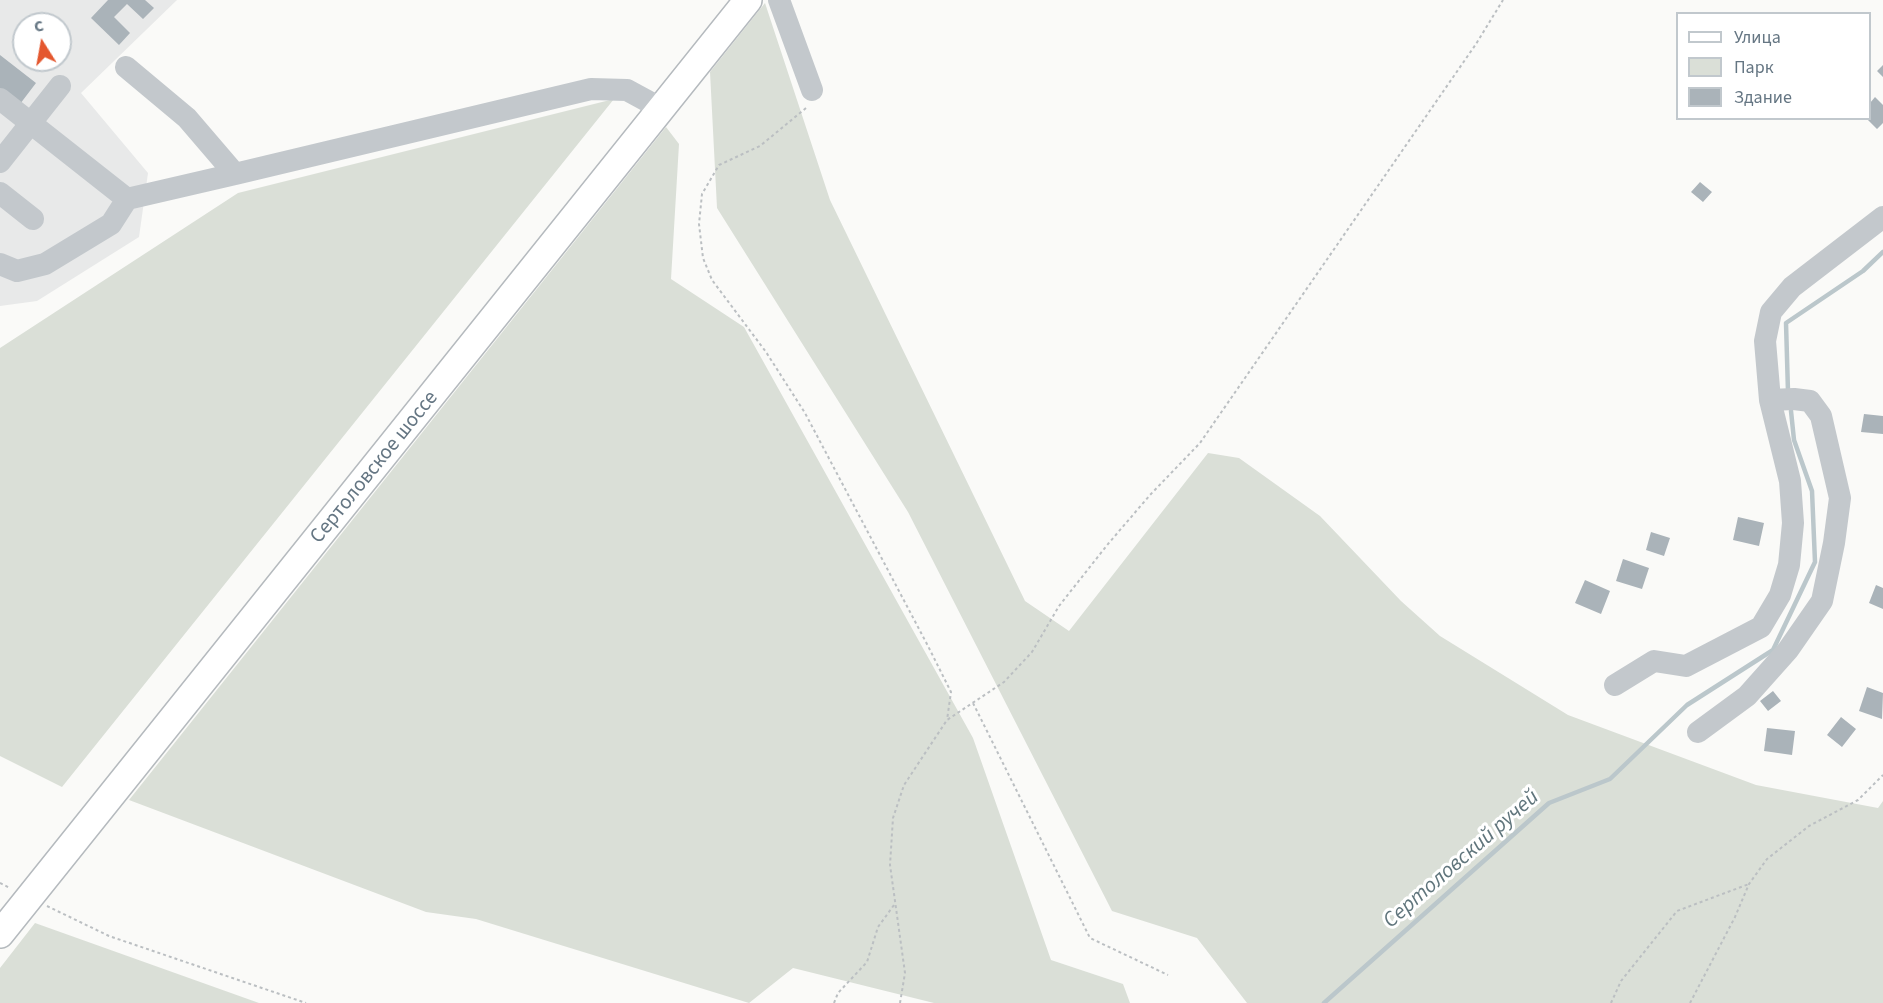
<!DOCTYPE html>
<meta charset="utf-8">
<style>
body{margin:0}
#map{position:relative;width:1883px;height:1003px;overflow:hidden;background:#fafaf8;font-family:"Source Sans 3",sans-serif}
canvas{display:block}
.legend{position:absolute;left:1676px;top:12px;width:195px;height:108px;box-sizing:border-box;background:#fff;border:2px solid #c1c8cd;margin:0;padding:8px 10px;list-style:none;font-size:18px;color:#657683}
.legend li{display:flex;align-items:center;gap:12px;height:30px}
.legend b{width:30px;border:2px solid #c1c8cd}
.north{position:absolute;left:12px;top:12px;width:60px;height:60px;box-sizing:border-box;background:#fff;border:2px solid #c1c8cd;border-radius:50%;rotate:349deg;font-size:16px;font-weight:700;line-height:24px;text-align:center;color:#657683}
.north::after{content:'';display:block;margin:auto;width:21px;height:27px;background:#e4572e;clip-path:polygon(50% 0,100% 100%,50% 72%,0 100%)}
</style>
<div id="map">
<canvas width="1883" height="1003"></canvas>
<ul class="legend">
<li><b style="height:8px;background:#fff"></b>Улица</li>
<li><b style="height:16px;background:#dadfd7"></b>Парк</li>
<li><b style="height:16px;background:#aab3b9"></b>Здание</li>
</ul>
<div class="north">С</div>
</div>
<script>
const context = document.querySelector('canvas').getContext('2d');
context.lineJoin = 'round';
function paint(path, color) { context.fillStyle = color; context.fill(path, 'evenodd'); }
const toPath = rows => new Path2D(rows.map(r => 'M' + r).join(''));
function strokePath(path, color, width, dash) { context.strokeStyle = color; context.lineWidth = width; context.lineCap = dash ? 'butt' : 'round'; context.setLineDash(dash || []); context.stroke(path); }
function drawText(font, color, halo, rows, align = 'center') {
  context.font = font + ' "Source Sans 3",sans-serif'; context.lineWidth = 6; context.setLineDash([]); context.textBaseline = 'middle'; context.strokeStyle = halo; context.fillStyle = color; for (const [text, x, y, turn = 0] of rows) {
    context.save(); context.translate(x, y); context.rotate((+turn || 0) * Math.PI / 180); context.textAlign = isNaN(turn) ? turn : align; if (halo) context.strokeText(text, 0, 0); context.fillText(text, 0, 0); context.restore();
  }
}
const built = toPath([
 [0,0,177,0,81,93,148,173,139,237,37,301,0,306],
 [24,24,60,24,60,60,24,60]
]);
const green = toPath([
 [765,3,830,200,1025,601,1069,631,1208,453,1239,458,1320,516,1401,601,1440,636,1568,715,1756,785,1878,808,1883,801,1883,1003,1247,1003,1197,938,1112,911,908,512,717,208,710,72],
 [614,99,62,787,0,756,0,348,238,193],
 [666,127,679,144,671,279,744,327,973,738,1051,960,1123,984,1130,1003,934,1003,793,968,749,1003,476,919,426,912,129,800],
 [35,923,259,1003,0,1003,0,968]
]);
const stream = toPath([
 [1788,392,1786,323,1863,271,1883,252],
 [1324,1003,1549,803,1610,779,1687,705,1773,650,1815,562,1812,491,1794,440,1791,411]
]);
const building = toPath([
 [108,0,145,0,154,8,143,19,127,4,114,17,130,33,119,45,91,18],
 [0,55,36,83,20,104,0,89],
 [1883,65,1883,77,1877,71],
 [1875,97,1883,105,1883,123,1877,129,1866,118,1870,118,1870,103],
 [1700,182,1712,192,1703,202,1691,192],
 [1864,414,1883,416,1883,434,1861,432],
 [1738,517,1764,523,1759,546,1733,540],
 [1651,532,1670,538,1664,556,1646,550],
 [1623,559,1649,568,1642,589,1616,581],
 [1585,580,1610,591,1601,614,1575,603],
 [1876,585,1883,588,1883,609,1869,603],
 [1867,687,1883,693,1882,719,1859,711],
 [1773,691,1781,701,1768,711,1760,701],
 [1841,717,1856,729,1842,747,1827,735],
 [1767,728,1795,731,1792,755,1764,751]
]);
const path = toPath([
 [806,108,760,146,719,165,702,194,699,224,703,258,712,280,766,352,805,413,928,646,951,692,947,720],
 [973,703,1090,938,1168,975],
 [0,883,10,888],
 [47,906,109,936,306,1003],
 [834,1003,838,993,867,962,878,927,894,905],
 [900,1003,905,973,890,865,893,818,904,785,947,720,1004,682,1032,652,1059,606,1108,544,1150,495,1200,443,1476,44,1503,0],
 [1611,1003,1621,981,1677,911,1749,884],
 [1690,1003,1735,917,1749,884,1767,859,1809,826,1858,800,1883,775]
]);
const minor = toPath([
 [779,0,812,90],
 [126,67,187,118,235,174,591,89,627,90,662,109],
 [0,99,127,199,235,174],
 [0,162,60,86],
 [0,193,33,219],
 [0,264,17,271,45,264,111,224,127,199],
 [1615,685,1654,661,1686,666,1761,627,1780,595,1789,565,1793,523,1790,481,1770,400,1765,341,1771,312,1792,287,1883,217],
 [1698,732,1747,696,1788,650,1822,601,1834,543,1840,498,1821,416,1810,401,1794,399,1770,400]
]);
const major = toPath([
 [0,934,748,0]
]);
const streetNames = [
 ["Сертоловское шоссе",375,468,-51]
];
const waterNames = [
 ["Сертоловский ручей",1462,860,-41]
];
paint(built, '#e8e9e9');
paint(green, '#dadfd7');
strokePath(stream, '#bbc7cb', 4.5);
paint(building, '#aab3b9');
strokePath(major, '#b5babe', 30);
strokePath(path, '#bbbfc2', 2, [3, 3]);
strokePath(minor, '#c3c8cc', 22);
strokePath(major, '#fff', 27);
drawText('21px', '#657683', '#fff', streetNames);
drawText('italic 22px', '#60757c', '#fff', waterNames);
</script>
